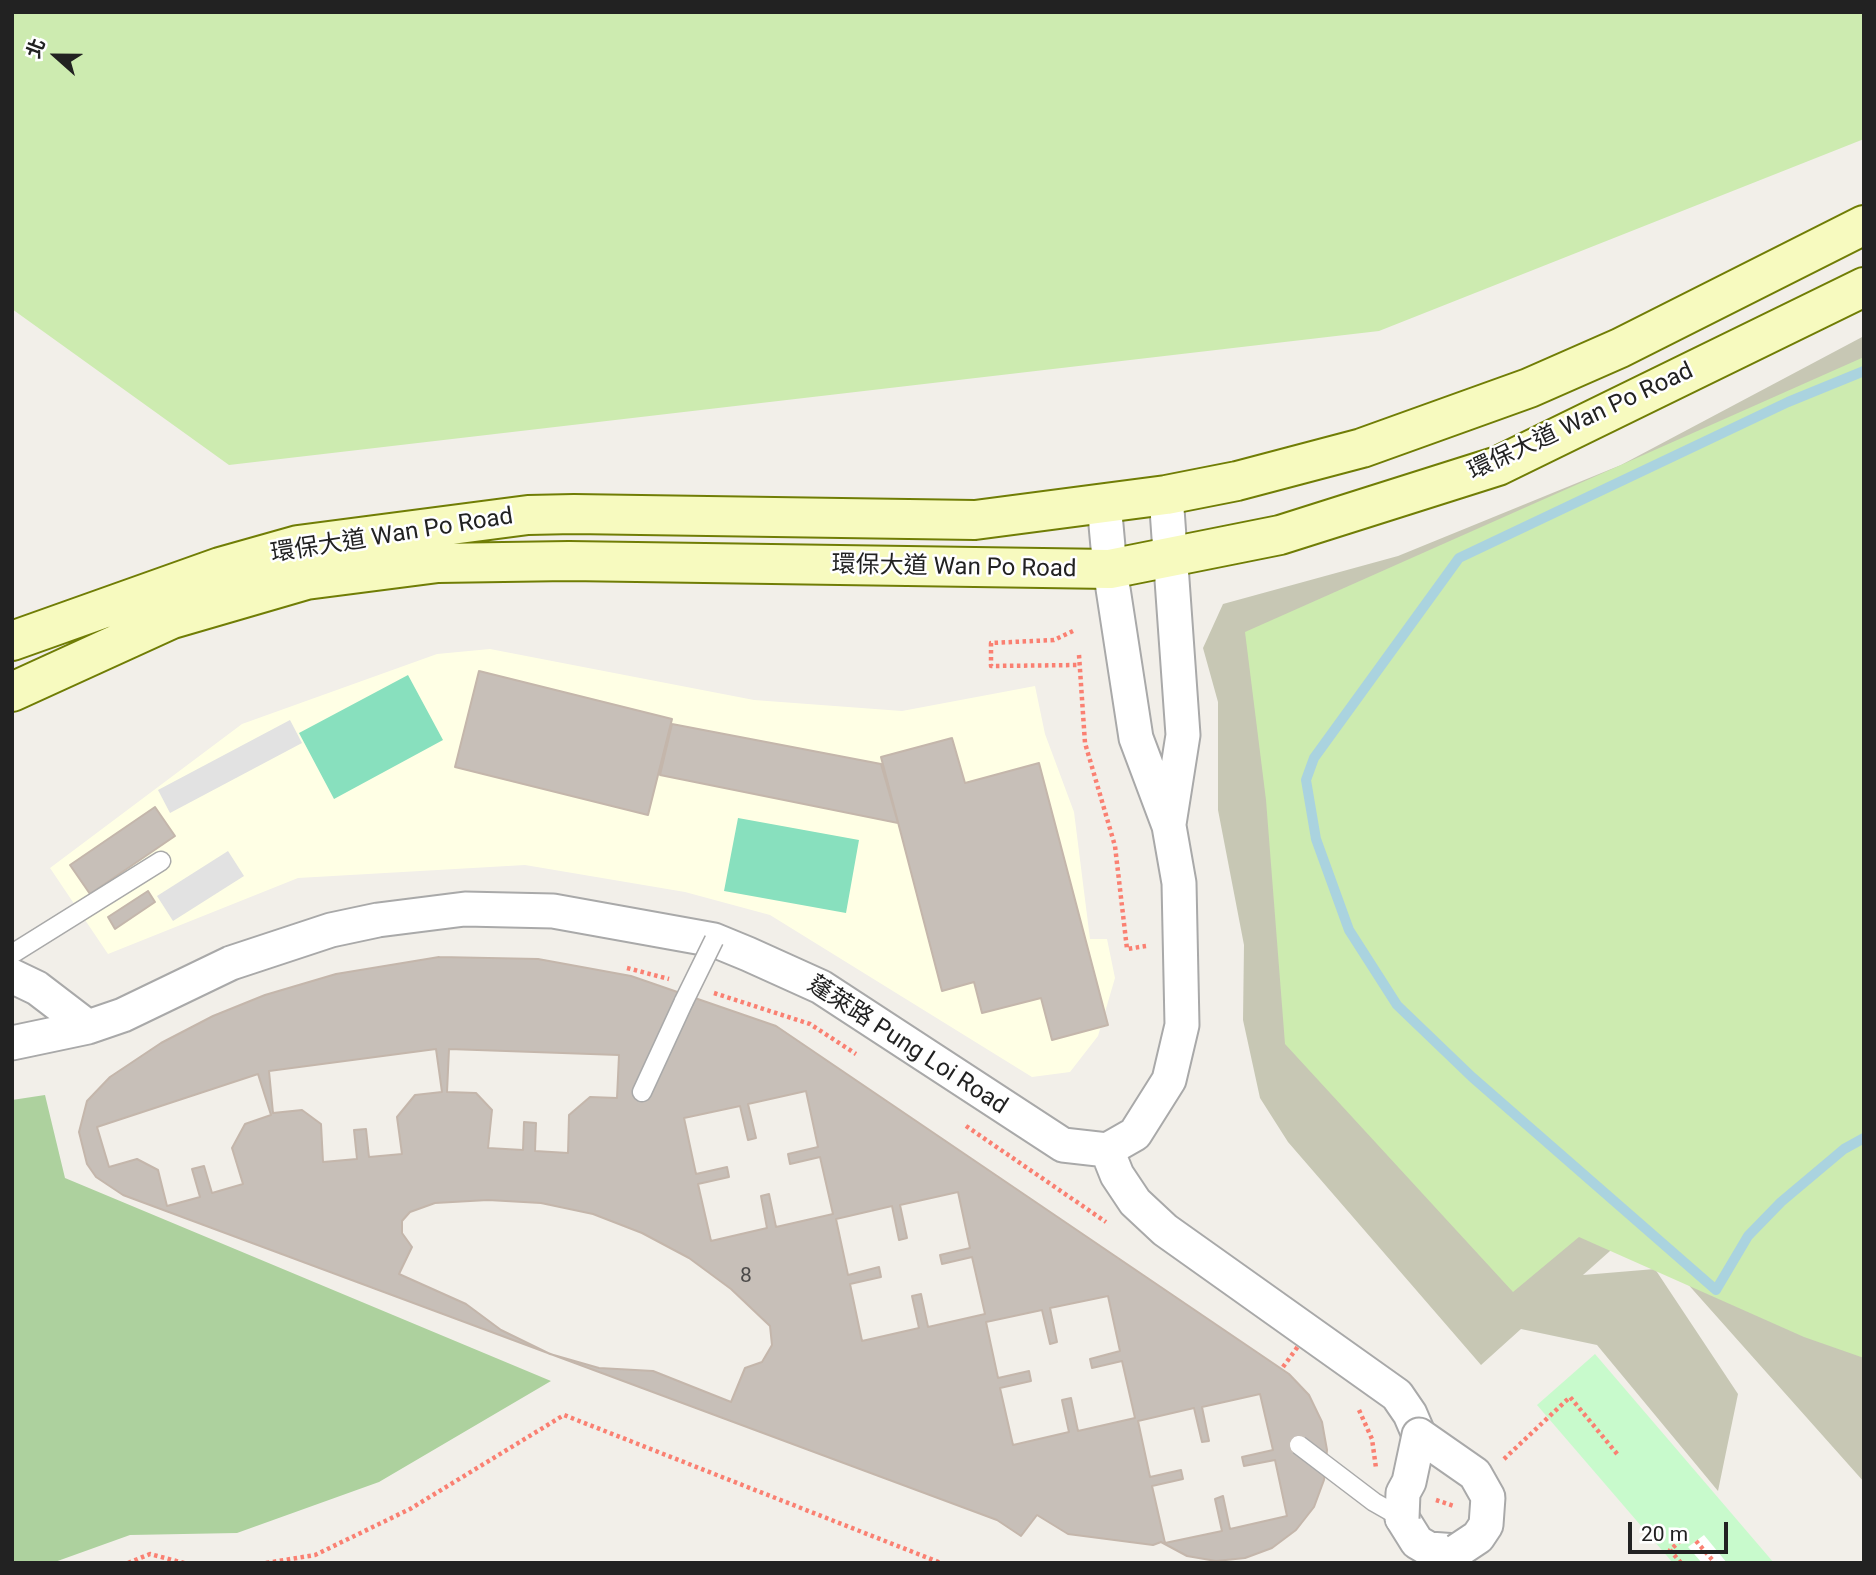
<!DOCTYPE html>
<meta charset="utf-8">
<style>
body{margin:0}
#map{position:relative;width:1876px;height:1575px;overflow:hidden;background:#f2efe9;font-family:Roboto,"Noto Sans TC",sans-serif}
canvas{display:block}
.frame{position:absolute;inset:0;border:14px solid #222;pointer-events:none}
.north{position:absolute;left:21px;top:21px;width:70px;height:70px;-webkit-text-stroke:5px #fff;paint-order:stroke;rotate:291deg;font-size:19px;font-weight:700;line-height:28px;text-align:center;color:#222}
.north::after{content:'';display:block;margin:auto;width:24px;height:32px;background:#222;clip-path:polygon(50% 0,100% 100%,50% 72%,0 100%)}
.scale{position:absolute;left:1628px;top:1522px;width:100px;height:32px;box-sizing:border-box;border:4px solid #222;border-top:0;padding-left:9px;font-size:21px;line-height:24px;white-space:nowrap;color:#222;-webkit-text-stroke:5px #fff;paint-order:stroke}
</style>
<div id="map">
<canvas width="1876" height="1575"></canvas>
<div class="frame"></div>
<div class="north">北</div>
<div class="scale">20 m</div>
</div>
<script>
const context = document.querySelector('canvas').getContext('2d');
context.lineJoin = 'round';
function paint(path, color) { context.fillStyle = color; context.fill(path, 'evenodd'); }
const toPath = rows => new Path2D(rows.map(r => 'M' + r).join(''));
function strokePath(path, color, width, dash) { context.strokeStyle = color; context.lineWidth = width; context.lineCap = dash ? 'butt' : 'round'; context.setLineDash(dash || []); context.stroke(path); }
function drawText(font, color, halo, rows, align = 'center') {
  context.font = font + ' Roboto,"Noto Sans TC",sans-serif'; context.lineWidth = 5; context.setLineDash([]); context.textBaseline = 'middle'; context.strokeStyle = halo; context.fillStyle = color; for (const [text, x, y, turn = 0] of rows) {
    context.save(); context.translate(x, y); context.rotate((+turn || 0) * Math.PI / 180); context.textAlign = isNaN(turn) ? turn : align; if (halo) context.strokeText(text, 0, 0); context.fillText(text, 0, 0); context.restore();
  }
}
const education = toPath([
 [490,649,754,700,902,711,1035,686,1045,734,1074,812,1090,939,1107,939,1115,978,1098,1036,1070,1072,1032,1077,770,915,685,892,525,865,298,878,108,954,50,868,242,724,437,654]
]);
const construction = toPath([
 [1864,336,1864,1482,1637,1227,1583,1275,1655,1269,1738,1394,1718,1491,1597,1345,1521,1329,1481,1365,1288,1142,1260,1098,1243,1020,1244,945,1218,810,1218,702,1203,648,1223,604,1398,556,1621,465]
]);
const grass = toPath([
 [12,12,1864,12,1864,139,1379,331,229,465,12,309],
 [1864,357,1864,1358,1804,1337,1579,1237,1513,1292,1285,1044,1266,800,1245,632]
]);
const forest = toPath([
 [45,1095,65,1178,551,1381,379,1482,237,1533,130,1535,52,1563,12,1563,12,1100]
]);
const park = toPath([
 [1595,1354,1774,1563,1673,1563,1537,1405]
]);
const pitch = toPath([
 [408,675,443,740,334,799,299,733],
 [738,818,859,840,846,913,724,891]
]);
const parking = toPath([
 [290,720,302,743,170,813,158,790],
 [228,851,244,876,173,921,157,896]
]);
const pier = toPath([
 [1704,1535,1727,1563,1702,1563,1688,1547]
]);
const stream = toPath([
 [1864,371,1788,402,1459,558,1314,758,1306,780,1316,839,1349,930,1397,1005,1472,1077,1716,1290,1748,1236,1781,1202,1844,1149,1864,1138]
]);
const building = toPath([
 [479,671,672,719,648,815,455,767,479,671],
 [672,724,881,764,898,823,660,775,672,724],
 [952,738,965,783,1039,763,1108,1025,1052,1040,1041,998,982,1013,974,982,942,991,881,757,952,738],
 [155,807,175,836,90,894,70,865,155,807],
 [148,891,155,902,115,929,108,917,148,891],
 [439,957,538,959,631,976,776,1026,1289,1374,1309,1395,1322,1422,1327,1450,1324,1480,1314,1507,1296,1530,1272,1548,1245,1558,1216,1561,1187,1556,1161,1542,1153,1545,1068,1534,1037,1515,1021,1536,997,1520,123,1195,96,1177,87,1164,79,1132,87,1101,110,1077,161,1043,213,1016,265,995,336,974,439,957],
 [436,1049,442,1092,415,1095,397,1117,402,1154,369,1157,366,1129,354,1130,357,1159,323,1162,321,1124,302,1110,273,1113,269,1071,436,1049],
 [449,1049,619,1055,617,1098,590,1097,569,1115,568,1153,535,1151,536,1123,524,1122,523,1150,488,1148,492,1110,476,1093,447,1092,449,1049],
 [258,1074,271,1115,245,1124,232,1148,243,1184,212,1193,204,1166,192,1169,200,1197,167,1206,158,1170,137,1159,109,1167,97,1127,258,1074],
 [806,1091,818,1147,788,1154,790,1164,820,1157,833,1214,776,1227,769,1194,761,1196,767,1228,711,1241,698,1184,729,1177,727,1167,696,1174,684,1118,740,1106,748,1140,756,1138,748,1104,806,1091],
 [958,1192,970,1248,940,1255,942,1264,972,1257,985,1314,928,1327,921,1294,912,1296,919,1328,862,1341,850,1284,881,1277,879,1267,848,1275,836,1219,892,1206,899,1240,907,1238,900,1205,958,1192],
 [488,1200,541,1203,593,1214,642,1233,689,1258,731,1289,770,1326,772,1345,762,1362,745,1368,731,1402,653,1371,599,1368,550,1354,501,1330,466,1304,399,1274,412,1247,402,1233,402,1221,410,1212,435,1203,488,1200],
 [1108,1296,1120,1351,1090,1359,1092,1368,1122,1361,1135,1418,1078,1431,1071,1398,1062,1400,1069,1432,1013,1445,1000,1388,1031,1381,1029,1371,998,1378,986,1322,1042,1310,1050,1344,1057,1342,1050,1308,1108,1296],
 [1260,1394,1273,1450,1242,1457,1244,1466,1275,1460,1287,1516,1230,1529,1223,1496,1215,1499,1222,1531,1165,1543,1152,1486,1183,1479,1181,1470,1150,1477,1138,1421,1194,1408,1202,1442,1209,1441,1202,1407,1260,1394]
]);
const path = toPath([
 [1073,631,1054,640,991,643,991,666,1080,665],
 [1079,655,1085,743,1115,846,1127,949,1146,946],
 [627,968,669,979],
 [714,993,810,1024,856,1054],
 [966,1126,1106,1222],
 [1359,1410,1372,1439,1376,1468],
 [1504,1459,1570,1397,1618,1455],
 [1436,1500,1454,1506],
 [1696,1541,1715,1563],
 [128,1563,150,1554,184,1563],
 [266,1563,315,1555,410,1509,564,1415,941,1563],
 [1681,1563,1670,1550,1687,1535]
]);
const lane = toPath([
 [12,954,161,861],
 [642,1092,684,1001]
]);
const street = toPath([
 [1166,495,1183,735,1169,824],
 [1104,503,1110,569,1136,738,1169,826,1179,883,1182,1025,1169,1080,1135,1134,1107,1150],
 [12,976,37,988,88,1027],
 [12,1043,88,1027,123,1015,231,963,331,930,378,920,465,909,553,911,714,940,748,954,821,987,1063,1145,1107,1150],
 [1107,1150,1117,1175,1135,1202,1165,1230,1397,1395,1410,1414,1419,1435],
 [1402,1518,1417,1542,1429,1549,1457,1551]
]);
const secondary = toPath([
 [12,641,220,567,298,545,528,515,574,514,975,520,1166,495,1237,481,1362,448,1529,388,1620,348,1864,225],
 [12,692,172,619,306,580,438,563,569,561,1110,569,1280,535,1498,466,1864,287]
]);
const pathBridge = toPath([
 [1283,1367,1299,1345]
]);
const laneBridge = toPath([
 [684,1001,714,940],
 [1299,1445,1374,1502,1402,1518]
]);
const streetBridge = toPath([
 [1402,1518,1403,1493,1409,1482,1419,1435,1475,1474,1488,1497,1486,1525,1478,1537,1457,1551]
]);
const numberNames = [
 ["8",746,1277]
];
const streetNames = [
 ["環保大道 Wan Po Road",1581,422,-25],
 ["環保大道 Wan Po Road",392,536,-9],
 ["環保大道 Wan Po Road",954,568,1],
 ["蓬萊路 Pung Loi Road",907,1046,33]
];
paint(education, '#ffffe5');
paint(construction, '#c7c7b4');
paint(grass, '#cdebb0');
paint(forest, '#add19e');
paint(park, '#c8facc');
paint(pitch, '#88e0be');
paint(parking, '#e2e2e2');
paint(pier, '#fff');
strokePath(stream, '#aad3df', 10);
paint(building, '#c7bfb8');
strokePath(building, '#c4b6ab', 2);
strokePath(lane, '#a9a9a9', 21);
strokePath(street, '#a9a9a9', 37);
strokePath(secondary, '#707d05', 42);
strokePath(path, '#fa8072', 4.5, [3.5, 3.5]);
strokePath(lane, '#fff', 18);
strokePath(street, '#fff', 33);
strokePath(secondary, '#f7fabf', 38);
strokePath(laneBridge, '#a9a9a9', 21, []);
strokePath(streetBridge, '#a9a9a9', 37, []);
strokePath(pathBridge, '#fa8072', 4.5, [3.5, 3.5]);
strokePath(laneBridge, '#fff', 18);
strokePath(streetBridge, '#fff', 33);
drawText('21px', '#4b4948', null, numberNames);
drawText('24px', '#222', '#fff', streetNames);
</script>
